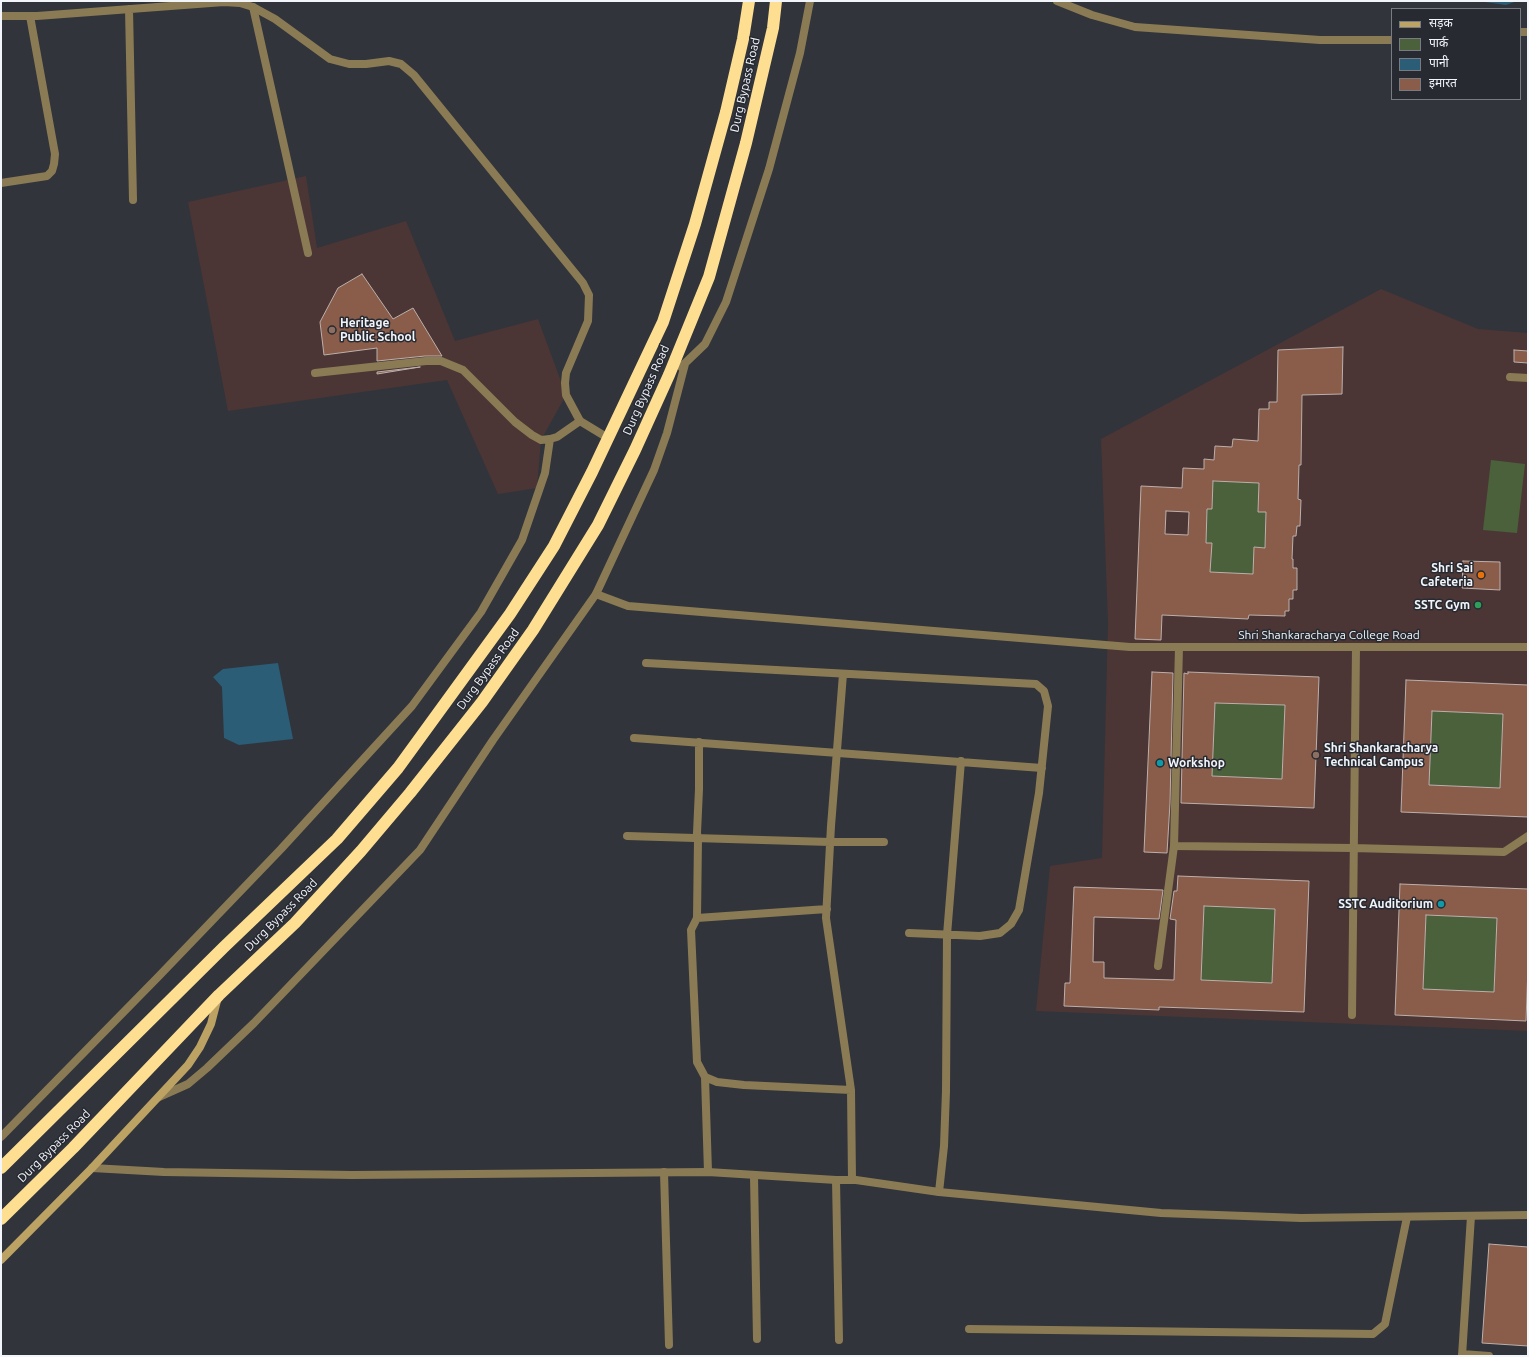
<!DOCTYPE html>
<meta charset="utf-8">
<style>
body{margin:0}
#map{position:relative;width:1529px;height:1357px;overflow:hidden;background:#31343b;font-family:Ubuntu,"Noto Sans Devanagari",sans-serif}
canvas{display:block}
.frame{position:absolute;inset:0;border:2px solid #f2f5fa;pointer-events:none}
.legend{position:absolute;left:1391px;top:8px;width:130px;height:92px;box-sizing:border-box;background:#272a31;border:1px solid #787b81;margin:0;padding:5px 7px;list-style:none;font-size:12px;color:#f2f5fa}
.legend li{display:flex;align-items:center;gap:8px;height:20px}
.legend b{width:20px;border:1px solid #787b81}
</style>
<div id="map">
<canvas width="1529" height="1357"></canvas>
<div class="frame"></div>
<ul class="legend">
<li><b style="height:5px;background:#bca364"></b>सड़क</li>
<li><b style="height:11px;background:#4a613b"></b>पार्क</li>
<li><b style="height:11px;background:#2b5d76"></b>पानी</li>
<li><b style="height:11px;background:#8a5c4a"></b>इमारत</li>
</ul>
</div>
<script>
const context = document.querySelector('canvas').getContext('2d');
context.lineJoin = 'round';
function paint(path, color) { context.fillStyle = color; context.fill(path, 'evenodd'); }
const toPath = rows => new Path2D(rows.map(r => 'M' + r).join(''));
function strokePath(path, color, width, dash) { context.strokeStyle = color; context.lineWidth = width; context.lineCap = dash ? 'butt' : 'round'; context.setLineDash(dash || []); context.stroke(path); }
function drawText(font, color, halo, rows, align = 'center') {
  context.font = font + ' Ubuntu,sans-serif'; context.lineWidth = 3; context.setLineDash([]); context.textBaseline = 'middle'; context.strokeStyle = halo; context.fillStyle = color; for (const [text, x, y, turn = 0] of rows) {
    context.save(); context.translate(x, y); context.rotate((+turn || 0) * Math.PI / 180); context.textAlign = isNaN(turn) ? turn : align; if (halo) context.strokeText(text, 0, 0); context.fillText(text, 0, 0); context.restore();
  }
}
const education = toPath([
 [306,176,317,248,406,221,455,341,538,319,566,395,541,440,537,488,498,494,447,380,228,411,188,202],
 [1381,289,1478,329,1528,333,1528,1031,1036,1011,1050,866,1102,858,1108,622,1101,439]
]);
const green = toPath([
 [1491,460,1525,464,1517,533,1483,530],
 [1206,481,1268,483,1268,497,1258,497,1258,511,1266,512,1265,548,1255,547,1260,582,1210,573,1205,561,1211,561,1211,544,1206,543,1207,509,1212,509,1213,492,1206,491],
 [1215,703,1285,705,1282,779,1212,776],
 [1432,711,1503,714,1500,788,1429,785],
 [1204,906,1275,909,1272,983,1201,980],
 [1426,915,1497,918,1494,992,1423,989]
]);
const water = toPath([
 [1478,1,1517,1,1506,5],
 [278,663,293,739,239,745,224,738,222,687,213,677,223,669]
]);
const building = toPath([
 [362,274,393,319,413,308,442,356,425,356,377,361,377,348,324,355,320,322,338,288,362,274],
 [1343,347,1342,394,1302,395,1301,465,1299,465,1298,499,1301,500,1300,526,1297,526,1296,536,1293,536,1292,559,1293,559,1293,568,1297,568,1297,590,1293,590,1293,599,1289,599,1289,611,1285,611,1285,616,1249,615,1248,619,1162,615,1161,640,1135,639,1141,486,1182,488,1183,468,1204,469,1204,459,1214,460,1215,446,1232,447,1233,439,1258,441,1259,409,1269,409,1269,402,1277,402,1278,350,1343,347],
 [1213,481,1259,483,1258,512,1266,512,1265,548,1254,547,1253,574,1210,572,1212,543,1206,543,1207,509,1212,509,1213,481],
 [1166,511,1189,512,1188,535,1165,534,1166,511],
 [1514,350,1528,351,1528,363,1514,362,1514,350],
 [420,367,377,374,377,372,420,367],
 [1463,561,1500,562,1500,590,1462,588,1463,561],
 [1152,672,1173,673,1170,803,1167,853,1144,852,1152,672],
 [1188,672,1319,677,1314,808,1181,803,1184,673,1188,674,1188,672],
 [1215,703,1285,705,1282,779,1212,776,1215,703],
 [1406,680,1528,685,1528,817,1401,812,1406,680],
 [1432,711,1503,714,1500,788,1429,785,1432,711],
 [1178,876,1309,881,1304,1012,1159,1007,1159,1010,1064,1006,1065,983,1070,983,1074,887,1163,890,1159,919,1094,917,1093,962,1104,962,1104,978,1174,980,1176,920,1170,919,1174,891,1177,891,1178,876],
 [1204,906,1275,909,1272,983,1201,980,1204,906],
 [1400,884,1528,889,1528,967,1526,1021,1395,1015,1400,884],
 [1426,915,1497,918,1494,992,1423,989,1426,915],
 [1489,1244,1528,1247,1528,1346,1482,1343,1489,1244]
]);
const lane = toPath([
 [1057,1,1092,15,1135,27,1320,40,1392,40],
 [253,7,308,253],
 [1520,32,1528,32],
 [681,367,705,344,726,302,769,169,800,53,810,1],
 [315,373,426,361,441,361,463,370,515,422,532,435,541,440,550,439,557,437,580,421],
 [1179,647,1174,846,1353,848,1504,852,1528,836],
 [646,663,1036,684,1044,691,1048,706,1039,793,1019,910,1011,924,1000,933,980,936,909,933],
 [843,674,831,826,826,918,851,1090,852,1180],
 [634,738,1042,768],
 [627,836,830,842,884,842],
 [827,909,697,918,691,930,697,1062,705,1077,717,1082,744,1085,851,1090],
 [697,918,698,838,697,833,699,789,699,742],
 [1352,1015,1356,647],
 [705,1077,708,1172],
 [159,1097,188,1084,207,1068,254,1023,420,850,493,740,596,594,654,470,667,433,685,364],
 [1,1137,158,977,281,849,412,706,481,612,522,540,545,473,550,439],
 [664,1172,669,1345],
 [754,1176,757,1339],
 [836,1180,839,1340],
 [939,1192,944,1146,946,1091,947,935,961,761],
 [969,1329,1373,1334,1385,1324,1407,1217],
 [1462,1354,1489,1356],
 [1462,1356,1471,1216]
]);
const street = toPath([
 [129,9,133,200],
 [1,16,37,16,224,2,240,3,253,7,275,19,330,59,349,64,366,64,389,61,401,64,414,75,583,283,589,295,588,321,566,373,565,383,566,395,580,421,608,438],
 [1,183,47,176,52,171,54,164,55,154,30,16],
 [1510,377,1528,378],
 [596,594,628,606,1130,647,1528,647],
 [1158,966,1174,846],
 [92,1168,164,1172,352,1175,708,1172,836,1180,856,1180,939,1192,1161,1213,1301,1218,1528,1215]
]);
const secondary = toPath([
 [1,1260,92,1168,188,1065,200,1047,211,1024,218,997]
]);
const highway = toPath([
 [1,1168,224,947,337,839,398,768,510,614,554,546,592,472,663,322,695,224,726,112,743,39,749,1],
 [1,1219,73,1148,219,995,295,923,361,851,410,793,482,702,533,630,598,525,635,450,669,375,709,277,746,143,773,28,776,1]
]);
const markers = [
 [332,330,4,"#8d6e63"],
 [1481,575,4,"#e8710a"],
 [1478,605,4,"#2e9e5b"],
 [1316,755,4,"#8d6e63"],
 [1160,763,4,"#0f9aa8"],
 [1441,904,4,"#0f9aa8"]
];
const streetNames = [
 ["Durg Bypass Road",745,85,-77],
 ["Durg Bypass Road",646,390,-66],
 ["Shri Shankaracharya College Road",1329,635],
 ["Durg Bypass Road",488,669,-54],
 ["Durg Bypass Road",281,915,-45],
 ["Durg Bypass Road",54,1146,-45]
];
const poiNames = [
 ["Heritage",340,323],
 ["Public School",340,337],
 ["Shri Sai",1473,568,"right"],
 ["Cafeteria",1473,582,"right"],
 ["SSTC Gym",1470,605,"right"],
 ["Shri Shankaracharya",1324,748],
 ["Technical Campus",1324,762],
 ["Workshop",1168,763],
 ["SSTC Auditorium",1433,904,"right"]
];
paint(education, '#4b3635');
paint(green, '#4a613b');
paint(water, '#2b5d76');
paint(building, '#8a5c4a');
strokePath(building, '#bbb0ac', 1);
strokePath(lane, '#8b7b55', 8);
strokePath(street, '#8b7b55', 8);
strokePath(secondary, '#bca364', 8);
strokePath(highway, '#fede91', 12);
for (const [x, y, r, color] of markers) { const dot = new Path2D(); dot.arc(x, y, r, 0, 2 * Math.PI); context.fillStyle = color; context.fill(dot); strokePath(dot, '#272a31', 1.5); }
drawText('12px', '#f2f5fa', '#272a31', streetNames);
drawText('bold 12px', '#f2f5fa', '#272a31', poiNames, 'left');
</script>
